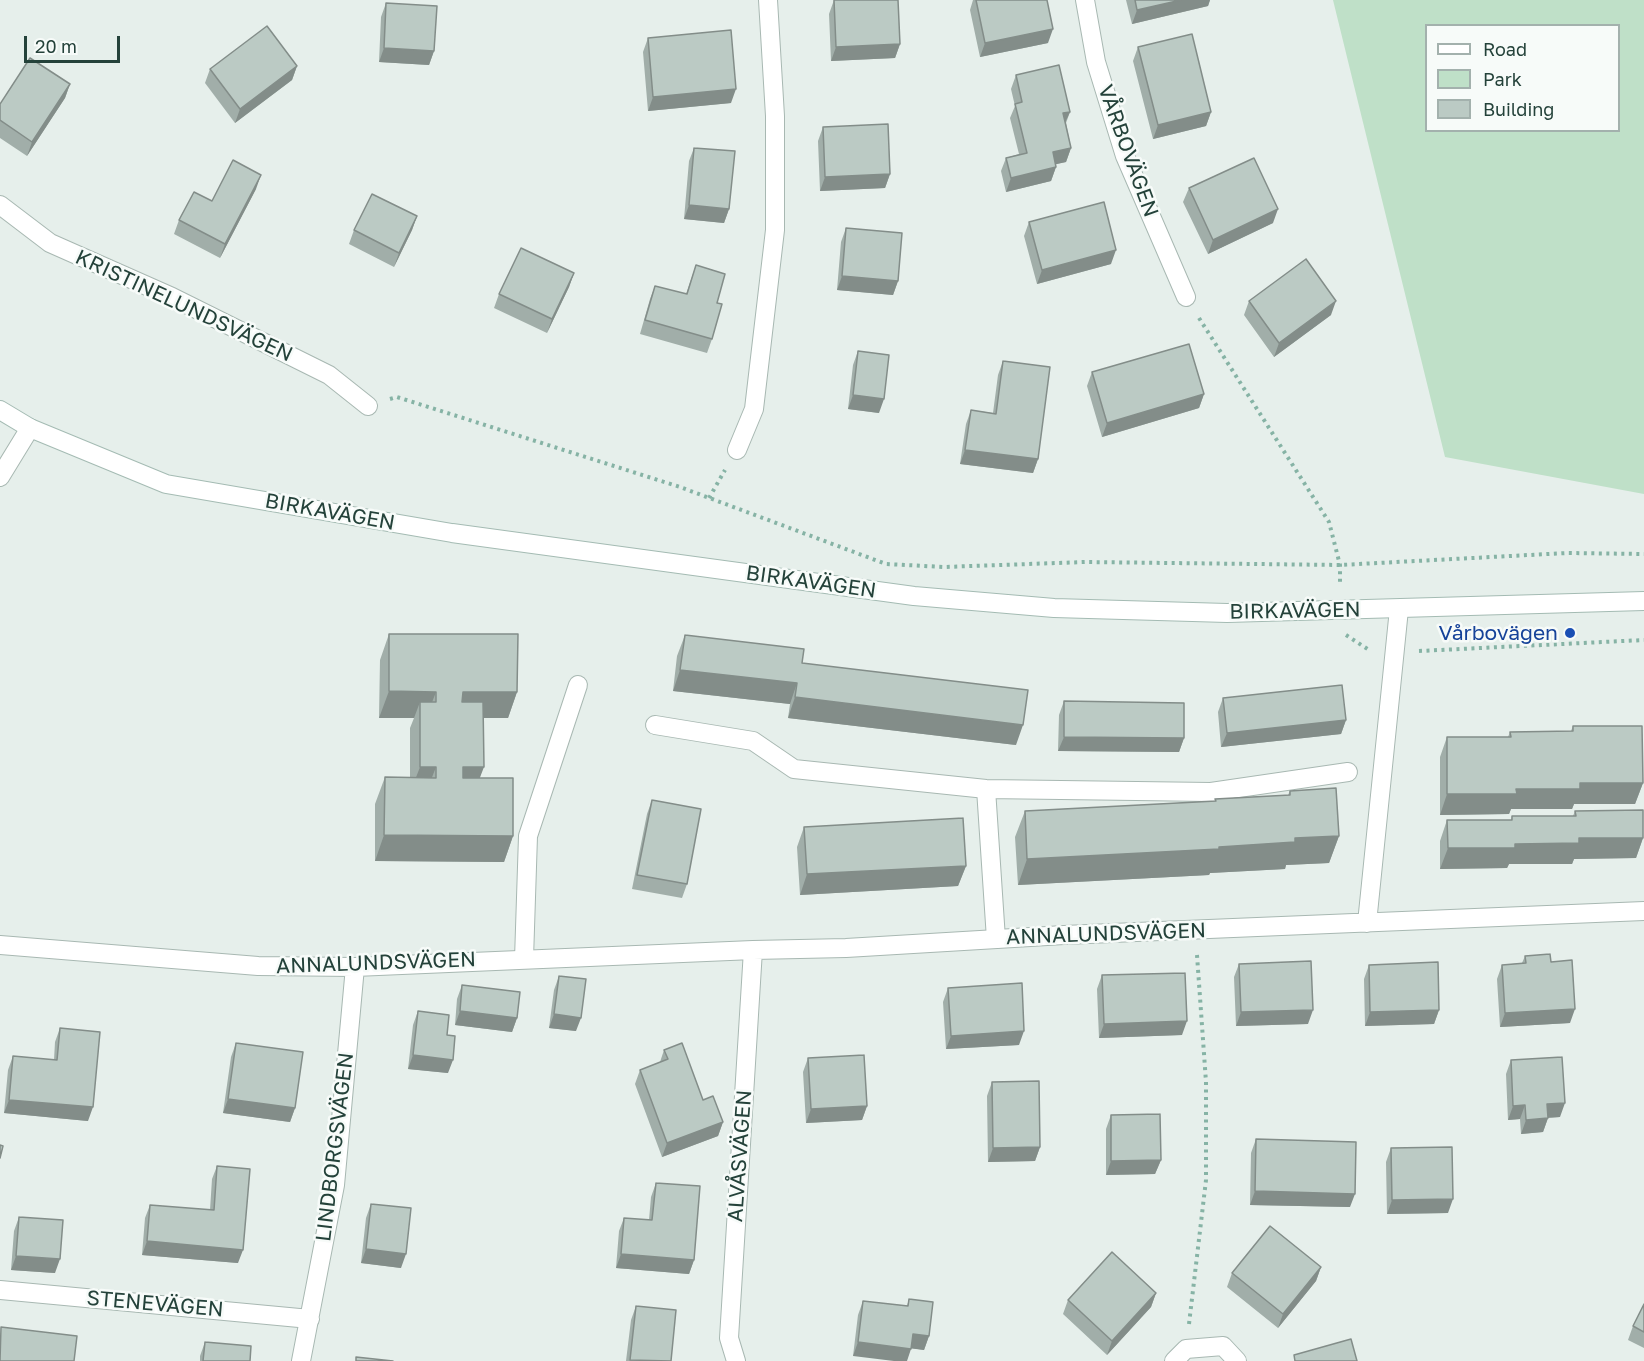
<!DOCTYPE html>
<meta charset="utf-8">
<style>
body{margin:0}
#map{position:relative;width:1644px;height:1361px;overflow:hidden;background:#e6efeb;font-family:"Golos Text",sans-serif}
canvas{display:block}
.legend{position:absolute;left:1425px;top:24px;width:195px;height:108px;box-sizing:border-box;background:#f7fbf9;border:2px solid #a3b1ad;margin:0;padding:8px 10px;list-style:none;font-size:18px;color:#24423a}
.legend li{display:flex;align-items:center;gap:12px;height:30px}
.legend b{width:30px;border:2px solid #a3b1ad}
.scale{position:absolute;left:24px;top:36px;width:96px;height:27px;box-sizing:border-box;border:3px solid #24423a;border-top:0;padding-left:8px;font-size:18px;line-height:21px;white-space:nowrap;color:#24423a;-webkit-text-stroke:4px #f7fbf9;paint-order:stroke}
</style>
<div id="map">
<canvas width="1644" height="1361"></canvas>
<ul class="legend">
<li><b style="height:8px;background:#fff"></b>Road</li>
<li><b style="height:16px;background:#bfe0c8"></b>Park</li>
<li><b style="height:16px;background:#bbcac4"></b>Building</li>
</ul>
<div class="scale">20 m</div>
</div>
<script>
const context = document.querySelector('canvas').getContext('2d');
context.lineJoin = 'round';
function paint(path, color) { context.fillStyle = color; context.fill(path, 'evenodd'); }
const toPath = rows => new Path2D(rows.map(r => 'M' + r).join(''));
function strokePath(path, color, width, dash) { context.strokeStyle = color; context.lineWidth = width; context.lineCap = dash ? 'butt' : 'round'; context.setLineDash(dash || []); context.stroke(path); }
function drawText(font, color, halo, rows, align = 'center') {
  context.font = font + ' "Golos Text",sans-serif'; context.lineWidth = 5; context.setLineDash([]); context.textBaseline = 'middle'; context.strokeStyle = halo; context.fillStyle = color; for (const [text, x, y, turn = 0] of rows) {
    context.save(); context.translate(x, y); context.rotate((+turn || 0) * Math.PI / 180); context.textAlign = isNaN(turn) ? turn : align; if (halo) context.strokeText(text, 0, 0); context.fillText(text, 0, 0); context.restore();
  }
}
const green = toPath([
 [1333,0,1644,0,1644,494,1445,457],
 [1426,26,1618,26,1618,130,1426,130]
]);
const path = toPath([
 [1199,318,1329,522,1340,565,1340,586],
 [390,399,397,397,680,487,886,564,944,567,1085,562,1340,565,1567,553,1644,554],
 [709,498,725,470],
 [1346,635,1369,650],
 [1419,651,1644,640],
 [1189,1324,1206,1180,1206,1082,1197,955]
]);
const lane = toPath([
 [655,725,753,741,794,769,986,789,1211,792,1348,772],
 [986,789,996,939],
 [524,959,528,836,578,685]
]);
const street = toPath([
 [1085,0,1096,62,1125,156,1186,297],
 [0,205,50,243,172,297,329,375,368,406],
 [737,450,754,409,775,230,775,116,768,0],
 [0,477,30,428],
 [1367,923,1399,609],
 [0,945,258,966,355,967,753,950,846,948,1064,935,1644,911],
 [0,1290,310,1319],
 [301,1361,335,1185,355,967],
 [736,1361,729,1338,753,950],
 [1174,1361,1186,1349,1223,1346,1237,1361]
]);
const secondary = toPath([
 [0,410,30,428,166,484,452,533,914,596,1054,608,1227,613,1644,601]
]);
const wall = toPath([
 [834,0,900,44,895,58,831,61,829,14],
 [973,0,1047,0,1048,43,980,57,970,10],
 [1126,0,1210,0,1208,6,1132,24],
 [386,3,434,51,429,65,379,62,381,17],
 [648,38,731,103,648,111,643,52],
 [1138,47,1211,112,1206,126,1153,139,1133,61],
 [297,66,292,80,235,123,205,83,210,69],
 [1016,75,1070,112,1066,123,1071,148,1066,162,1056,164,1056,167,1051,181,1006,192,1001,171,1006,158,1019,154,1010,118,1015,106,1011,89],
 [70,84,65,98,27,156,0,138,0,104],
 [823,127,890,174,885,188,820,191,818,141],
 [694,148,729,209,724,223,684,219,689,161],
 [1189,188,1273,223,1208,254,1183,202],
 [256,189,220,258,174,234,179,220,212,201],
 [417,216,412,230,394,267,349,244,354,230],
 [1029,222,1111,264,1037,284,1024,236],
 [846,228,898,281,893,295,837,290,841,242],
 [696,265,717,303,712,339,707,353,640,334,650,299,655,286,686,294],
 [574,273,569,287,547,333,494,308,499,294],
 [1249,301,1331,315,1274,357,1244,315],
 [858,351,879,413,848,409,853,365],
 [1003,361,1038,459,1033,473,960,464,966,424,971,410,993,413,998,375],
 [1092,372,1204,394,1199,408,1102,437,1087,386],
 [389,634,517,692,508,718,483,718,480,778,513,836,504,862,375,861,375,804,385,777,410,777,410,728,414,718,379,718,380,660],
 [685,635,802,663,1016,745,788,718,790,704,673,691,677,656],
 [1223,698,1346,720,1341,734,1221,747,1218,712],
 [1064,701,1184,738,1179,752,1058,751,1059,715],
 [1573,726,1643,783,1635,804,1574,804,1572,809,1511,809,1509,814,1440,815,1440,757,1447,737,1508,737,1510,732,1571,731],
 [1290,791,1339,836,1329,863,1286,865,1285,869,1210,873,1209,875,1018,885,1015,837,1025,811,1215,801,1215,799,1288,795],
 [652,800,687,884,682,898,632,889,647,814],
 [1575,811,1643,838,1636,858,1574,859,1572,864,1509,864,1507,868,1440,869,1440,841,1447,820,1511,820,1512,816,1573,816],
 [804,827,966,866,958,886,800,895,797,847],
 [1525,956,1570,1023,1500,1027,1497,979,1502,965,1522,963],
 [1239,964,1308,1024,1236,1026,1234,977],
 [1369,965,1439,1010,1434,1024,1365,1026,1364,979],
 [1102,975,1182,1035,1099,1038,1097,989],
 [559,976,576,1031,549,1028,554,990],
 [462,985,517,1018,512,1032,455,1025,457,999],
 [948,988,1019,1045,946,1049,943,1002],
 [418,1011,447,1035,448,1073,408,1069,413,1025],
 [60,1028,88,1121,4,1113,8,1070,13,1056,54,1060,55,1042],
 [236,1043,295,1108,290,1122,223,1113,231,1057],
 [664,1050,703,1100,723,1122,718,1136,662,1157,635,1084,640,1070,660,1062],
 [808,1058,867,1106,862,1120,806,1123,803,1072],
 [1511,1060,1560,1117,1548,1118,1543,1132,1521,1134,1520,1119,1508,1120,1506,1074],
 [992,1082,1040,1147,1035,1161,988,1162,987,1096],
 [1111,1115,1161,1160,1155,1174,1106,1175,1106,1129],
 [1256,1139,1350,1207,1250,1205,1251,1153],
 [1391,1148,1448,1213,1387,1214,1386,1162],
 [217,1166,238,1263,142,1255,145,1218,150,1205,210,1210,212,1179],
 [656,1183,694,1260,689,1274,616,1268,619,1231,624,1218,649,1220,651,1197],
 [371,1204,401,1268,361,1263,366,1218],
 [19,1217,55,1273,11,1270,14,1231],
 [1321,1267,1316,1281,1278,1328,1227,1287,1232,1273],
 [1156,1293,1151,1307,1107,1355,1063,1314,1068,1300],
 [909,1299,929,1336,924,1350,911,1348,853,1356,858,1315,863,1301,907,1306],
 [1644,1304,1644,1348,1628,1340,1633,1326],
 [636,1306,671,1361,626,1361,631,1320],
 [205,1342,250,1361,200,1361,200,1356]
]);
const shadedWall = toPath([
 [1181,0,1210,0,1208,6,1132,24,1137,10],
 [1053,29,1048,43,980,57,985,43],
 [900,44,895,58,831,61,836,47],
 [384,48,434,51,429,65,379,62],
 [297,66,292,80,235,123,240,109],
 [70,84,65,98,27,156,32,142],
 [736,89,731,103,648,111,653,97],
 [1070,112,1064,125,1063,113],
 [1211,112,1206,126,1153,139,1158,125],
 [1071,148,1066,162,1048,166,1053,152],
 [1056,167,1051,181,1006,192,1011,178],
 [890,174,885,188,820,191,825,177],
 [261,175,256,189,220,258,225,244],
 [689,205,729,209,724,223,684,219],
 [1278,209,1273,223,1208,254,1213,240],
 [417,216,412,230,394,267,399,253],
 [1116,250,1111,264,1037,284,1042,270],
 [574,273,569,287,547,333,552,319],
 [842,276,898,281,893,295,837,290],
 [1336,301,1331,315,1274,357,1279,343],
 [1204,394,1199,408,1102,437,1107,423],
 [853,395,884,399,879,413,848,409],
 [965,450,1038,459,1033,473,960,464],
 [680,670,797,683,790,704,673,691],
 [389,691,436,692,426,718,420,702,414,718,379,718],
 [463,692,517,692,508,718,453,718],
 [795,697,1023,725,1016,745,788,718],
 [1346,720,1341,734,1221,747,1227,733],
 [1064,737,1184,738,1179,752,1058,751],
 [420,767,436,767,426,793,410,793],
 [463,767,484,767,474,793,453,793],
 [1580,783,1643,783,1635,804,1574,804,1572,809,1511,809,1509,814,1440,815,1447,794],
 [384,835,513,836,504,862,375,861],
 [1339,836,1329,863,1286,865,1285,869,1210,873,1209,875,1018,885,1027,859,1219,847,1295,838],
 [1579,838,1643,838,1636,858,1574,859,1572,864,1509,864,1507,868,1440,869,1448,848],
 [966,866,958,886,800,895,807,874],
 [1575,1009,1570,1023,1500,1027,1505,1013],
 [1313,1010,1308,1024,1236,1026,1241,1012],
 [1439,1010,1434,1024,1365,1026,1370,1012],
 [460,1011,517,1018,512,1032,455,1025],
 [554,1014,581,1018,576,1031,549,1028],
 [1187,1021,1182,1035,1099,1038,1104,1024],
 [1024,1031,1019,1045,946,1049,951,1036],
 [413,1055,453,1060,448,1073,408,1069],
 [228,1099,295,1108,290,1122,223,1113],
 [9,1100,93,1107,88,1121,4,1113],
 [1565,1103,1560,1117,1542,1118,1547,1104],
 [1525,1105,1520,1119,1508,1120,1513,1106],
 [867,1106,862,1120,806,1123,811,1109],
 [1548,1118,1543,1132,1521,1134,1526,1120],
 [723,1122,718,1136,662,1157,667,1143],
 [1040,1147,1035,1161,988,1162,993,1148],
 [1161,1160,1155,1174,1106,1175,1111,1161],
 [1255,1191,1355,1194,1350,1207,1250,1205],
 [1453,1199,1448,1213,1387,1214,1392,1200],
 [147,1241,243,1250,238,1263,142,1255],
 [366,1249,406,1254,401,1268,361,1263],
 [621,1254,694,1260,689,1274,616,1268],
 [16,1256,60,1259,55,1273,11,1270],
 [1321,1267,1316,1281,1278,1328,1283,1314],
 [1156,1293,1151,1307,1107,1355,1112,1341],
 [913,1334,929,1336,924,1350,908,1348],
 [858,1342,911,1349,907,1361,894,1361,853,1356]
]);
const building = toPath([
 [834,0,898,0,900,44,836,47,834,0],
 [976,0,1047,0,1053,29,985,43,976,0],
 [1135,0,1181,0,1137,10,1135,0],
 [386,3,437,6,434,51,384,48,386,3],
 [267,26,297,66,240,109,210,69,267,26],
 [731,30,736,89,653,97,648,38,731,30],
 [1192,34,1211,112,1158,125,1138,47,1192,34],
 [30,58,70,84,32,142,0,120,0,104,30,58],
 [1059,65,1070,112,1063,113,1071,148,1053,152,1056,167,1011,178,1006,158,1027,153,1015,104,1022,102,1016,75,1059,65],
 [888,124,890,174,825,177,823,127,888,124],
 [694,148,735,151,729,209,689,205,694,148],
 [1254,158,1278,209,1213,240,1189,188,1254,158],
 [233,160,261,175,225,244,179,220,194,192,212,201,233,160],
 [372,194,417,216,399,253,354,230,372,194],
 [1104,202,1116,250,1042,270,1029,222,1104,202],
 [846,228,902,233,898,281,842,276,846,228],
 [521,248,574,273,552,319,499,294,521,248],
 [1306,259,1336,301,1279,343,1249,301,1306,259],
 [696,265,725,274,717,303,722,304,712,339,645,320,655,286,687,294,696,265],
 [1189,344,1204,394,1107,423,1092,372,1189,344],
 [858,351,889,355,884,399,853,395,858,351],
 [1003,361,1050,367,1038,459,965,450,971,410,996,414,1003,361],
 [389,634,518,634,517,692,463,692,462,702,483,702,484,767,463,767,463,778,513,778,513,836,384,835,385,777,436,778,436,767,420,767,420,702,436,702,436,692,389,691,389,634],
 [685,635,804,649,802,663,1028,690,1023,725,795,697,797,683,680,670,685,635],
 [1342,685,1346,720,1227,733,1223,698,1342,685],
 [1064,701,1184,703,1184,738,1064,737,1064,701],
 [1573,726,1642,726,1643,783,1580,783,1580,789,1516,789,1517,794,1447,794,1447,737,1511,737,1510,732,1573,731,1573,726],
 [1336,788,1339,836,1295,838,1295,842,1219,847,1219,849,1027,859,1025,811,1216,801,1215,799,1290,795,1290,791,1336,788],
 [652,800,701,809,687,884,637,875,652,800],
 [1643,810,1643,838,1579,838,1579,843,1515,844,1515,848,1448,848,1447,820,1512,820,1512,816,1576,816,1575,811,1643,810],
 [963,818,966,866,807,874,804,827,963,818],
 [1550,954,1551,962,1572,960,1575,1009,1505,1013,1502,965,1526,963,1525,956,1550,954],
 [1311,961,1313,1010,1241,1012,1239,964,1311,961],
 [1438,962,1439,1010,1370,1012,1369,965,1438,962],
 [1185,973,1187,1021,1104,1024,1102,975,1185,973],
 [559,976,586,979,581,1018,554,1014,559,976],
 [1022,983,1024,1031,951,1036,948,988,1022,983],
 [462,985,520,992,517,1018,460,1011,462,985],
 [418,1011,449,1015,447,1035,455,1036,453,1060,413,1055,418,1011],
 [60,1028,100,1032,93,1107,9,1100,13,1056,57,1060,60,1028],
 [236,1043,303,1052,295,1108,228,1099,236,1043],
 [682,1043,703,1100,713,1096,723,1122,667,1143,640,1070,668,1059,664,1050,682,1043],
 [864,1055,867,1106,811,1109,808,1058,864,1055],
 [1562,1057,1565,1103,1547,1104,1548,1118,1526,1120,1525,1105,1513,1106,1511,1060,1562,1057],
 [1039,1081,1040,1147,993,1148,992,1082,1039,1081],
 [1160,1114,1161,1160,1111,1161,1111,1115,1160,1114],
 [1256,1139,1356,1142,1355,1194,1255,1191,1256,1139],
 [0,1145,3,1146,0,1158,0,1145],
 [1452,1147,1453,1199,1392,1200,1391,1148,1452,1147],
 [217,1166,250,1169,243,1250,147,1241,150,1205,214,1210,217,1166],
 [656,1183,700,1186,694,1260,621,1254,624,1218,652,1220,656,1183],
 [371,1204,411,1208,406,1254,366,1249,371,1204],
 [19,1217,63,1220,60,1259,16,1256,19,1217],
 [1270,1226,1321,1267,1283,1314,1232,1273,1270,1226],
 [1112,1252,1156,1293,1112,1341,1068,1300,1112,1252],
 [909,1299,933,1302,929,1336,913,1334,911,1349,858,1342,863,1301,908,1306,909,1299],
 [1644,1304,1644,1332,1633,1326,1644,1304],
 [636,1306,676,1310,671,1361,630,1360,636,1306],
 [1,1327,77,1336,74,1361,0,1361,1,1327],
 [1351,1339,1357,1361,1295,1361,1294,1355,1351,1339],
 [205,1342,251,1346,250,1361,203,1361,205,1342],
 [356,1357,393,1361,356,1361,356,1357]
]);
const markers = [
 [1570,633,6,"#1a4fb4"]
];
const streetNames = [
 ["VÅRBOVÄGEN",1128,151,70],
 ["KRISTINELUNDSVÄGEN",184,306,25],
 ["BIRKAVÄGEN",330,512,10],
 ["BIRKAVÄGEN",811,582,8],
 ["BIRKAVÄGEN",1295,611,-1],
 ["ANNALUNDSVÄGEN",1106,934,-2],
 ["ANNALUNDSVÄGEN",376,963,-2],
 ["LINDBORGSVÄGEN",335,1147,-83],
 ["ALVÅSVÄGEN",740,1156,-86],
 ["STENEVÄGEN",155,1304,5]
];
const transitNames = [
 ["Vårbovägen",1558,633]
];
paint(green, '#bfe0c8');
strokePath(lane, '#a8b8b2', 20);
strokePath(street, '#a8b8b2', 20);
strokePath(secondary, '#a4bbb3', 20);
strokePath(path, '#86b3a5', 4, [3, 4.5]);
strokePath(lane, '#fff', 18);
strokePath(street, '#fff', 18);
strokePath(secondary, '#fff', 18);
paint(wall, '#a1aea9');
paint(shadedWall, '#838d89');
paint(building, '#bbcac4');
strokePath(building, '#838d89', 1.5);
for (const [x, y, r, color] of markers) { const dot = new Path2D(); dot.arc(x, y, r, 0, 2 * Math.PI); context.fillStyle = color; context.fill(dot); strokePath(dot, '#f7fbf9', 2); }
drawText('21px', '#24423a', '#f7fbf9', streetNames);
drawText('21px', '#164399', '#f7fbf9', transitNames, 'right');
</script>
